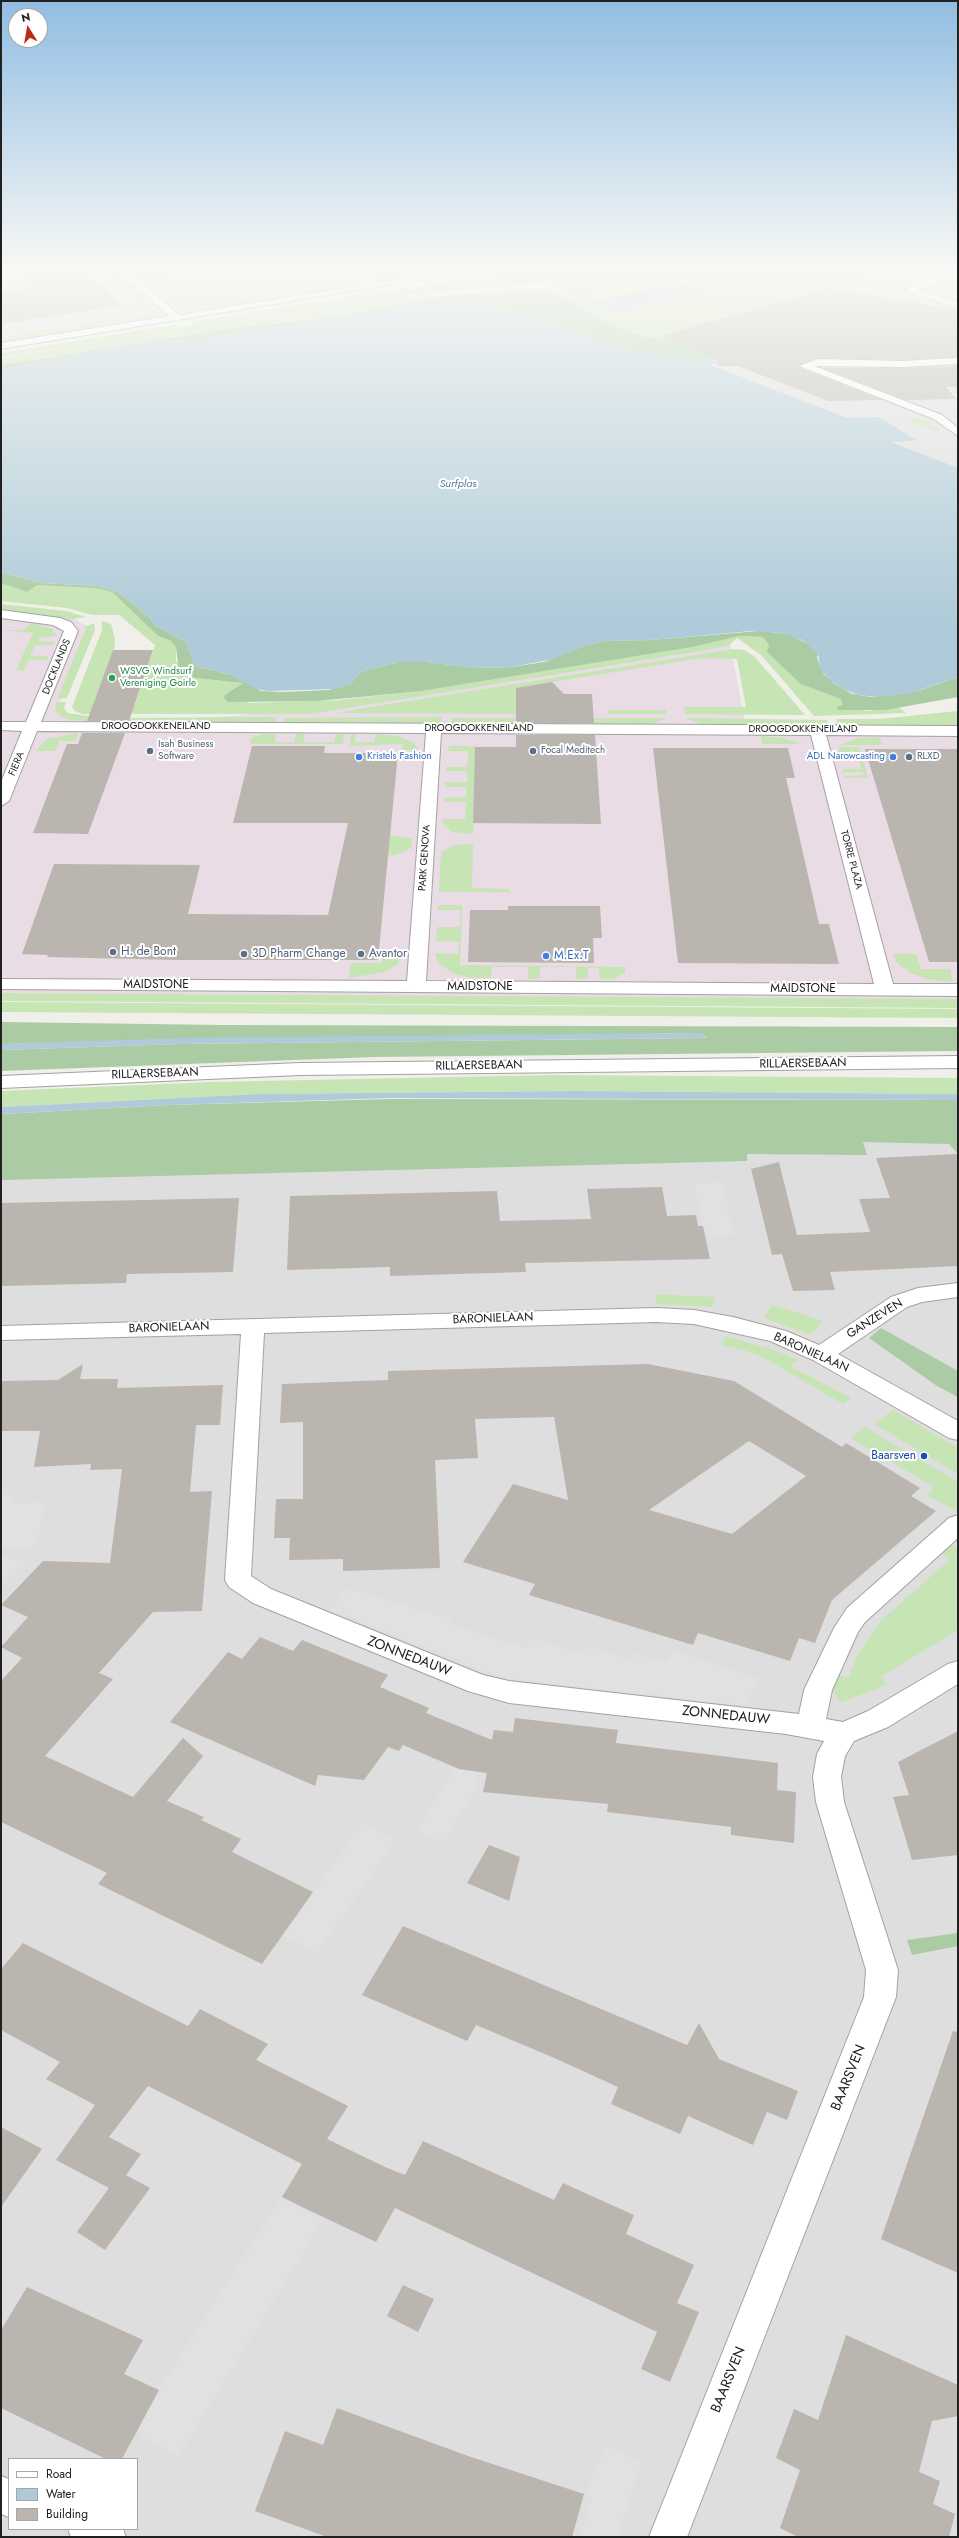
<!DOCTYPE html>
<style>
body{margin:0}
#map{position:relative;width:959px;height:2538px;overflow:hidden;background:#f0efe9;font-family:Jost,sans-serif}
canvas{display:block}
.frame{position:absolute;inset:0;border:2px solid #212121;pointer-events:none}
.legend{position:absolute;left:8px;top:2458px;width:130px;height:72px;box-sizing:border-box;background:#fff;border:1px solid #a6a6a6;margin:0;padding:5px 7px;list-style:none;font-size:12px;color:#212121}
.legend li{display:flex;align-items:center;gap:8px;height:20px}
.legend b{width:20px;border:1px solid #a6a6a6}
.north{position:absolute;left:8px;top:8px;width:40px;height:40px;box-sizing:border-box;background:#fff;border:1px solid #a6a6a6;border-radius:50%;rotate:349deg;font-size:11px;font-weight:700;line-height:16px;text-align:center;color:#212121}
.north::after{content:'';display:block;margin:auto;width:14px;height:18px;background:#bb2917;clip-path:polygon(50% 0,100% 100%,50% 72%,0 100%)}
</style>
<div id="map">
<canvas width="959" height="2538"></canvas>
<div class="frame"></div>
<ul class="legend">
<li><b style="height:5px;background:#fff"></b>Road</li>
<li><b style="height:11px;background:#afcbd9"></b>Water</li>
<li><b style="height:11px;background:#bab5af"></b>Building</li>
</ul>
<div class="north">N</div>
</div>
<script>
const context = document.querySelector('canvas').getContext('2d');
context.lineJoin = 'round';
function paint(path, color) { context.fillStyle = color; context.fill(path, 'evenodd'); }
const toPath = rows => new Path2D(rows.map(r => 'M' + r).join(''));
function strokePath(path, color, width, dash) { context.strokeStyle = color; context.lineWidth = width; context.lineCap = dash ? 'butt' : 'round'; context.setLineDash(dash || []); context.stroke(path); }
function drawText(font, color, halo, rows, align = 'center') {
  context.font = font + ' Jost,sans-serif'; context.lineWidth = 4; context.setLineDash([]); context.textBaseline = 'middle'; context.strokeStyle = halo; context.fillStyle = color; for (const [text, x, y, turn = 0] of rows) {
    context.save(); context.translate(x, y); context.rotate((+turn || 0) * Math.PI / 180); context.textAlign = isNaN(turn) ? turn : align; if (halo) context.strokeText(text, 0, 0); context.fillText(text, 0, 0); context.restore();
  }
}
const residential = toPath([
 [845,266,958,266,958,476,610,332],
 [958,1134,958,2537,1,2537,1,1155],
 [9,2459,137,2459,137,2529,9,2529]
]);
const industrial = toPath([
 [1,266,513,266,1,348],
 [1,607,66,614,87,626,84,644,58,707,73,718,149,720,235,716,729,639,745,722,958,724,958,1001,1,993]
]);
const grass = toPath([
 [94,266,107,266,161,315,155,318,1,343,1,337,149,314],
 [125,266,159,266,203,301,344,279,354,284,350,288,208,310,189,311,176,308],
 [424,266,482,266,392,281,374,280,365,276],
 [515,266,521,266,180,321,188,319],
 [587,266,613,266,563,276,586,278,650,266,903,266,666,333,958,350,958,359,904,361,803,361,644,337,609,324,554,293,543,290,564,281,433,294,441,296,319,319,241,327,1,365,1,358,84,345,1,357,1,353,174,325,183,327,182,326,194,325,190,322,535,267,529,268,546,273],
 [524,279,530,282,357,302,405,291],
 [171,322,173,322,1,350,1,349],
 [904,419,926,419,939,432],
 [1,583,27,592,37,584,94,588,112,592,158,636,171,641,176,648,176,661,195,678,243,683,226,694,249,703,344,700,421,691,692,647,740,636,763,637,769,645,841,699,844,705,866,711,899,707,906,713,814,716,761,655,737,638,729,645,713,649,310,714,82,714,75,711,72,707,102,630,102,621,111,624,115,639,114,650,93,704,135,704,155,645,119,615,93,615,67,608,1,601],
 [1,604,66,611,86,617,73,619,1,610],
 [31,623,52,629,57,636,39,638,37,641,54,642,53,645,35,645,30,656,48,656,47,660,28,660,24,671,16,670,33,633,4,630,23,630],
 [94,623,95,630,67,698,57,699,85,631,85,627],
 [733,649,744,650,754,656,805,715,685,714,684,707,746,707,737,659,701,658,516,688,516,707,579,707,573,714,334,713],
 [56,702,66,702,64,709,68,713,94,717,93,721,71,720,61,716,55,711],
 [608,710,666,710,666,714,609,714],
 [958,711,958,726,838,725,836,719,879,719],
 [276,717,276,722,101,721,102,718],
 [442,717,442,723,284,722,285,718],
 [451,718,666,718,652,724,645,724,452,723],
 [685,718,827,720,828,725,701,724],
 [79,733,75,741,59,741,55,751,36,751,47,739],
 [263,734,276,734,275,742,294,742,296,734,305,734,304,742,334,742,336,734,344,734,343,744,250,744,251,738],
 [351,734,355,734,355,742,374,742,376,734,397,736,413,742,419,750,403,750,403,744,350,746],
 [761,736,783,738,802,744,762,744],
 [879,737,882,745,840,745,859,738],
 [450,746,475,746,473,834,452,832,443,824,443,819,465,819,466,802,444,802,444,798,466,797,466,787,445,787,445,782,467,782,467,771,445,771,446,767,467,767,468,751,447,751],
 [839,747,859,747,868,778,844,778,844,776,864,775,863,772,843,772,842,769,862,769,858,755,838,755],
 [390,835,412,839,411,848,396,855,388,855],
 [473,844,472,888,509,889,509,892,439,892,441,852,455,845],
 [438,905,462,905,460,965,625,967,625,973,613,979,600,979,599,968,588,968,588,979,576,979,576,967,540,967,540,979,528,979,528,967,492,967,491,978,473,978,454,974,437,962,435,953,458,954,459,942,436,941,437,927,460,927,460,910,438,910],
 [384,953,402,953,397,965,384,972,349,978,351,963,382,963],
 [893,954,916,954,921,969,950,969,953,982,927,979,911,973,897,963],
 [1,993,958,999,958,1008,1,1001],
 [1,1002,958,1009,958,1018,1,1012],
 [554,1075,958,1078,958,1094,575,1091,259,1094,1,1107,1,1091,212,1082],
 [655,1294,674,1295,715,1297,713,1307,657,1304],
 [772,1305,805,1315,823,1321,810,1335,764,1318],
 [725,1336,774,1350,799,1360,790,1366,851,1398,843,1404,766,1359,744,1350,722,1345],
 [893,1410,958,1448,958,1474,874,1424],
 [865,1427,958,1482,958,1511,927,1496,934,1487,851,1438],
 [948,1545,958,1547,958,1630,881,1677,887,1683,874,1690,841,1702,830,1688,835,1675,849,1678,857,1655,882,1620,950,1559,940,1552]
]);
const forest = toPath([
 [530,289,554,293,574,302,609,324,644,337,695,343,734,360,681,359,630,350,537,318,459,300,198,339,134,344,1,370,1,365,26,361,48,358,100,349,241,327,319,319,448,295],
 [1,572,42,583,98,586,117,591,148,616,156,626,186,642,194,663,199,667,232,675,261,691,283,692,329,690,350,684,360,673,366,670,399,662,427,662,477,668,511,667,544,662,587,645,605,641,650,640,759,631,789,634,808,644,818,653,817,658,824,674,835,684,852,694,871,697,900,694,921,690,958,677,958,697,885,710,837,710,837,707,843,705,841,699,801,684,767,652,769,645,763,637,740,636,692,647,421,691,317,701,228,702,224,698,226,694,243,683,195,678,179,669,176,648,171,641,158,636,112,592,94,588,37,585,27,592,1,583],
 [1,1022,221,1025,958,1027,958,1051,373,1057,1,1071,1,1050,181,1044,706,1038,700,1033,1,1044],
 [390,1099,958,1100,958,1154,949,1144,863,1142,867,1155,747,1154,747,1161,1,1180,1,1114,170,1105],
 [881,1328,958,1371,958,1397,937,1386,869,1338],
 [958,1933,958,1946,912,1955,907,1940]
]);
const parking = toPath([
 [871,277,905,285,882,292,847,284],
 [722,1182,734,1235,705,1235,694,1183],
 [1,1495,13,1495,12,1503,45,1502,37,1546,1,1549],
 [1,1554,25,1564,1,1588],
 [348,1588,443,1617,453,1620,451,1625,525,1648,531,1638,583,1654,588,1647,631,1660,635,1653,668,1663,674,1651,759,1678,748,1706,502,1678,330,1609],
 [454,1769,479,1772,476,1789,444,1843,416,1831],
 [362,1823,397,1839,318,1952,283,1936],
 [281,2198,324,2219,178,2457,136,2432,168,2374],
 [607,2447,641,2461,618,2537,581,2537,592,2497,585,2493]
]);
const water = toPath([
 [587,266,546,273,548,272,535,267],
 [613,266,650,266,586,278,561,277],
 [710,266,741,266,572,295,567,292],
 [778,266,817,266,727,286,709,279],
 [524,279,530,282,398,296,1,358,357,302,405,291],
 [685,284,708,292,614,311,587,301],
 [459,300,537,318,630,350,681,359,734,360,744,364,708,364,847,418,879,417,916,440,891,442,958,468,958,677,911,693,878,697,858,695,843,689,829,679,820,668,818,653,802,640,782,633,751,631,650,640,605,641,587,645,554,659,511,667,477,668,427,662,399,662,366,670,360,673,350,684,335,689,268,691,256,689,232,675,199,667,194,663,186,642,156,626,148,616,117,591,98,586,42,583,1,572,1,370,134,344,198,339],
 [700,1033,707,1036,703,1038,181,1044,1,1050,1,1044,183,1038],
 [575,1091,958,1094,958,1100,390,1098,170,1105,1,1114,1,1107,259,1094]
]);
const building = toPath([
 [79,266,123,305,1,324,1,291,33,288,17,272],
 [829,288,958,310,958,357,903,360,818,358,798,365,798,367,882,400,828,401,738,366,718,366,717,358,660,336],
 [958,366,958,387,946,387,956,399,906,400,822,368,903,368],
 [113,650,153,650,129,721,87,721],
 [552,682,564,694,592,694,594,723,516,723,516,688],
 [82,733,125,733,88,834,33,833,67,744,78,744],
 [516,735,595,735,601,824,473,823,475,747,516,747],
 [252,746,325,746,324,753,398,753,378,960,177,960,47,957,48,955,22,954,54,864,200,865,188,914,328,915,348,823,233,823],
 [653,748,788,748,795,778,786,778,819,924,829,924,839,964,678,963],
 [865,749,958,749,958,962,929,962],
 [508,906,600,906,602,938,593,938,594,963,468,962,470,910,508,910],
 [958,1154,958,1266,830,1272,835,1290,793,1291,782,1254,772,1255,751,1169,779,1162,797,1235,870,1232,859,1199,890,1198,876,1158],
 [662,1187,667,1216,696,1215,698,1226,703,1226,710,1259,525,1263,526,1272,390,1276,390,1267,287,1270,290,1196,497,1191,500,1221,591,1219,587,1189],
 [239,1198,233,1272,127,1274,126,1283,1,1286,1,1203],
 [83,1364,80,1379,118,1379,117,1388,223,1385,220,1425,196,1425,190,1492,212,1491,202,1611,153,1612,99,1673,113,1679,45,1756,133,1797,183,1738,203,1756,167,1801,204,1817,201,1820,241,1839,232,1852,313,1892,262,1964,98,1884,107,1873,1,1822,1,1681,22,1658,1,1647,28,1617,1,1605,43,1561,110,1563,122,1469,90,1470,91,1464,34,1467,40,1431,1,1431,1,1381,58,1380],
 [648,1364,734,1381,842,1447,846,1443,920,1488,911,1496,936,1511,832,1600,815,1643,799,1638,790,1661,698,1633,693,1645,529,1595,535,1584,463,1562,513,1484,568,1500,554,1417,475,1419,478,1458,435,1460,440,1568,343,1571,343,1559,289,1560,290,1538,274,1538,276,1499,303,1499,303,1422,280,1423,282,1384,388,1380,388,1371],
 [749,1441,806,1476,732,1534,649,1510],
 [260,1637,293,1651,302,1640,388,1675,380,1687,429,1708,426,1713,492,1740,494,1730,513,1732,515,1718,618,1730,616,1743,778,1763,777,1790,796,1792,794,1843,731,1835,731,1827,607,1812,608,1804,483,1792,487,1773,459,1769,403,1745,399,1751,388,1747,364,1780,318,1775,315,1786,170,1722,228,1652,242,1659],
 [958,1731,958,1855,912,1860,893,1797,909,1795,898,1762],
 [489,1845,520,1857,509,1901,467,1883],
 [403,1926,687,2045,699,2023,719,2059,798,2091,787,2120,767,2112,753,2145,688,2116,680,2134,611,2104,618,2087,552,2057,476,2025,467,2041,362,1995],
 [23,1943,188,2026,200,2009,268,2044,256,2060,348,2106,327,2139,385,2167,405,2175,423,2141,554,2200,563,2183,634,2215,626,2234,694,2265,677,2303,699,2312,670,2382,641,2369,657,2332,395,2208,376,2242,300,2206,282,2197,302,2164,148,2086,109,2137,141,2154,126,2175,150,2188,105,2250,77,2232,109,2188,56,2160,95,2105,46,2079,60,2062,1,2030,1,1969],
 [953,2031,958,2032,958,2273,881,2239],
 [1,2127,42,2149,1,2207],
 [403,2285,434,2299,418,2332,387,2316],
 [27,2287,143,2340,124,2374,159,2390,122,2459,106,2459,1,2408,1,2330],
 [846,2335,958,2385,958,2416,932,2421,919,2472,940,2481,933,2504,955,2514,949,2537,798,2537,780,2528,800,2470,776,2458,794,2409,818,2420],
 [337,2408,468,2456,584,2494,572,2537,327,2537,255,2511,285,2431,323,2445]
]);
const minor = toPath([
 [112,266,122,266,179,315,479,266,503,266,1,349,1,343,169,316,112,266],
 [958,272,958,278,916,290,958,302,958,308,905,291,909,286,958,272],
 [958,358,958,364,903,367,814,366,942,415,958,428,958,436,934,419,799,366,818,359,903,361,958,358],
 [1,610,60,618,71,622,78,631,41,722,958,726,958,736,826,735,893,984,958,984,958,996,1,989,1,979,407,981,426,733,37,731,9,801,1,806,1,782,22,731,1,730,1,722,26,722,64,631,53,625,1,618,1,610],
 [441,733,811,735,874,984,426,981,441,733],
 [958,1056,958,1068,300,1075,1,1088,1,1076,300,1063,958,1056],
 [958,1283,958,1297,922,1302,907,1307,838,1354,958,1421,958,1440,949,1438,813,1360,770,1341,694,1324,656,1322,264,1333,251,1576,271,1589,483,1675,509,1681,799,1714,804,1690,834,1628,847,1608,949,1518,958,1515,958,1538,865,1622,858,1632,832,1690,826,1719,843,1722,868,1711,948,1664,958,1661,958,1684,888,1727,854,1741,845,1756,841,1777,844,1802,898,1970,896,1997,687,2537,649,2537,864,1997,866,1970,816,1802,813,1777,817,1754,824,1741,786,1734,509,1703,468,1691,253,1603,229,1587,225,1580,241,1334,1,1340,1,1326,656,1308,694,1310,733,1317,786,1331,819,1345,891,1297,918,1288,958,1283],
 [1,2476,9,2479,9,2517,1,2514,1,2476],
 [68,2529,123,2529,126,2537,71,2537,68,2529]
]);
const markers = [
 [112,678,4,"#2e9e5b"],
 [150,751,4,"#5c6f8a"],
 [533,751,4,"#5c6f8a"],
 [359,757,4,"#3f7fe0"],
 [893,757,4,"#3f7fe0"],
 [909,757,4,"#5c6f8a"],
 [113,952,4,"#5c6f8a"],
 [244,954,4,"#5c6f8a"],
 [361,954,4,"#5c6f8a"],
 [546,956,4,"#3f7fe0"],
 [924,1456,4,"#1a4fb4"]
];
const farStreetnames = [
 ["DOCKLANDS",57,667,-68],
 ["DROOGDOKKENEILAND",156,727],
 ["DROOGDOKKENEILAND",479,729],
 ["DROOGDOKKENEILAND",803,730],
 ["FIERA",17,764,-67],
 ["PARK GENOVA",425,858,-86],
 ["TORRE PLAZA",851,860,75]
];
const farLeisurenames = [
 ["WSVG Windsurf",120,672],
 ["Vereniging Goirle",120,684]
];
const farServicenames = [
 ["Isah Business",158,745],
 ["Software",158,757],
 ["Focal Meditech",541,751],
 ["RLXD",917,757]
];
const farShopnames = [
 ["Kristels Fashion",367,757],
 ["ADL Narowcasting",885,757,"right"]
];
const farWaternames = [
 ["Surfplas",458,484]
];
const serviceNames = [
 ["H. de Bont",121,952],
 ["3D Pharm Change",252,954],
 ["Avantor",369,954]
];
const shopNames = [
 ["M.Ex.T",554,956]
];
const streetNames = [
 ["MAIDSTONE",156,985],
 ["MAIDSTONE",480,987],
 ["MAIDSTONE",803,989],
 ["RILLAERSEBAAN",803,1064,-1],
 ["RILLAERSEBAAN",479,1066,-1],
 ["RILLAERSEBAAN",155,1074,-2],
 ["BARONIELAAN",493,1319,-2],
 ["GANZEVEN",875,1319,-32],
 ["BARONIELAAN",169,1328,-2],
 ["BARONIELAAN",811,1353,24]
];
const transitNames = [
 ["Baarsven",916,1456]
];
const nearStreetnames = [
 ["ZONNEDAUW",409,1657,21],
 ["ZONNEDAUW",726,1716,6],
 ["BAARSVEN",849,2078,-68],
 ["BAARSVEN",729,2380,-68]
];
paint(residential, '#dfdede');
paint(industrial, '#e9dce5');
paint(grass, '#c7e4b5');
paint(forest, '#aacba3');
paint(parking, '#e1e1e1');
paint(water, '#afcbd9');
paint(building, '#bab5af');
strokePath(minor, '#a2a2a2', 2);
paint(minor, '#fff');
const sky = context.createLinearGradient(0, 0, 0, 622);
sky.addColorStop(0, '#91bde2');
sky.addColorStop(0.43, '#f8f8f5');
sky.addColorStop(1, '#f8f8f500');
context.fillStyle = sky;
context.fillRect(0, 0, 959, 622);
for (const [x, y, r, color] of markers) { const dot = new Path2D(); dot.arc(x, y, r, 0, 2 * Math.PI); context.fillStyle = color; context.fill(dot); strokePath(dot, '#fff', 1.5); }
drawText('10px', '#212121', '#fff', farStreetnames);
drawText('10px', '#27864d', '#fff', farLeisurenames, 'left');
drawText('10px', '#4e5e75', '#fff', farServicenames, 'left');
drawText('10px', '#366cbe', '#fff', farShopnames, 'left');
drawText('italic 11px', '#5776a7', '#fff', farWaternames);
drawText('12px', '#4e5e75', '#fff', serviceNames, 'left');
drawText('12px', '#366cbe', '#fff', shopNames, 'left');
drawText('12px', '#212121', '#fff', streetNames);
drawText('12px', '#164399', '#fff', transitNames, 'right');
drawText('14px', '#212121', '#fff', nearStreetnames);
</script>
